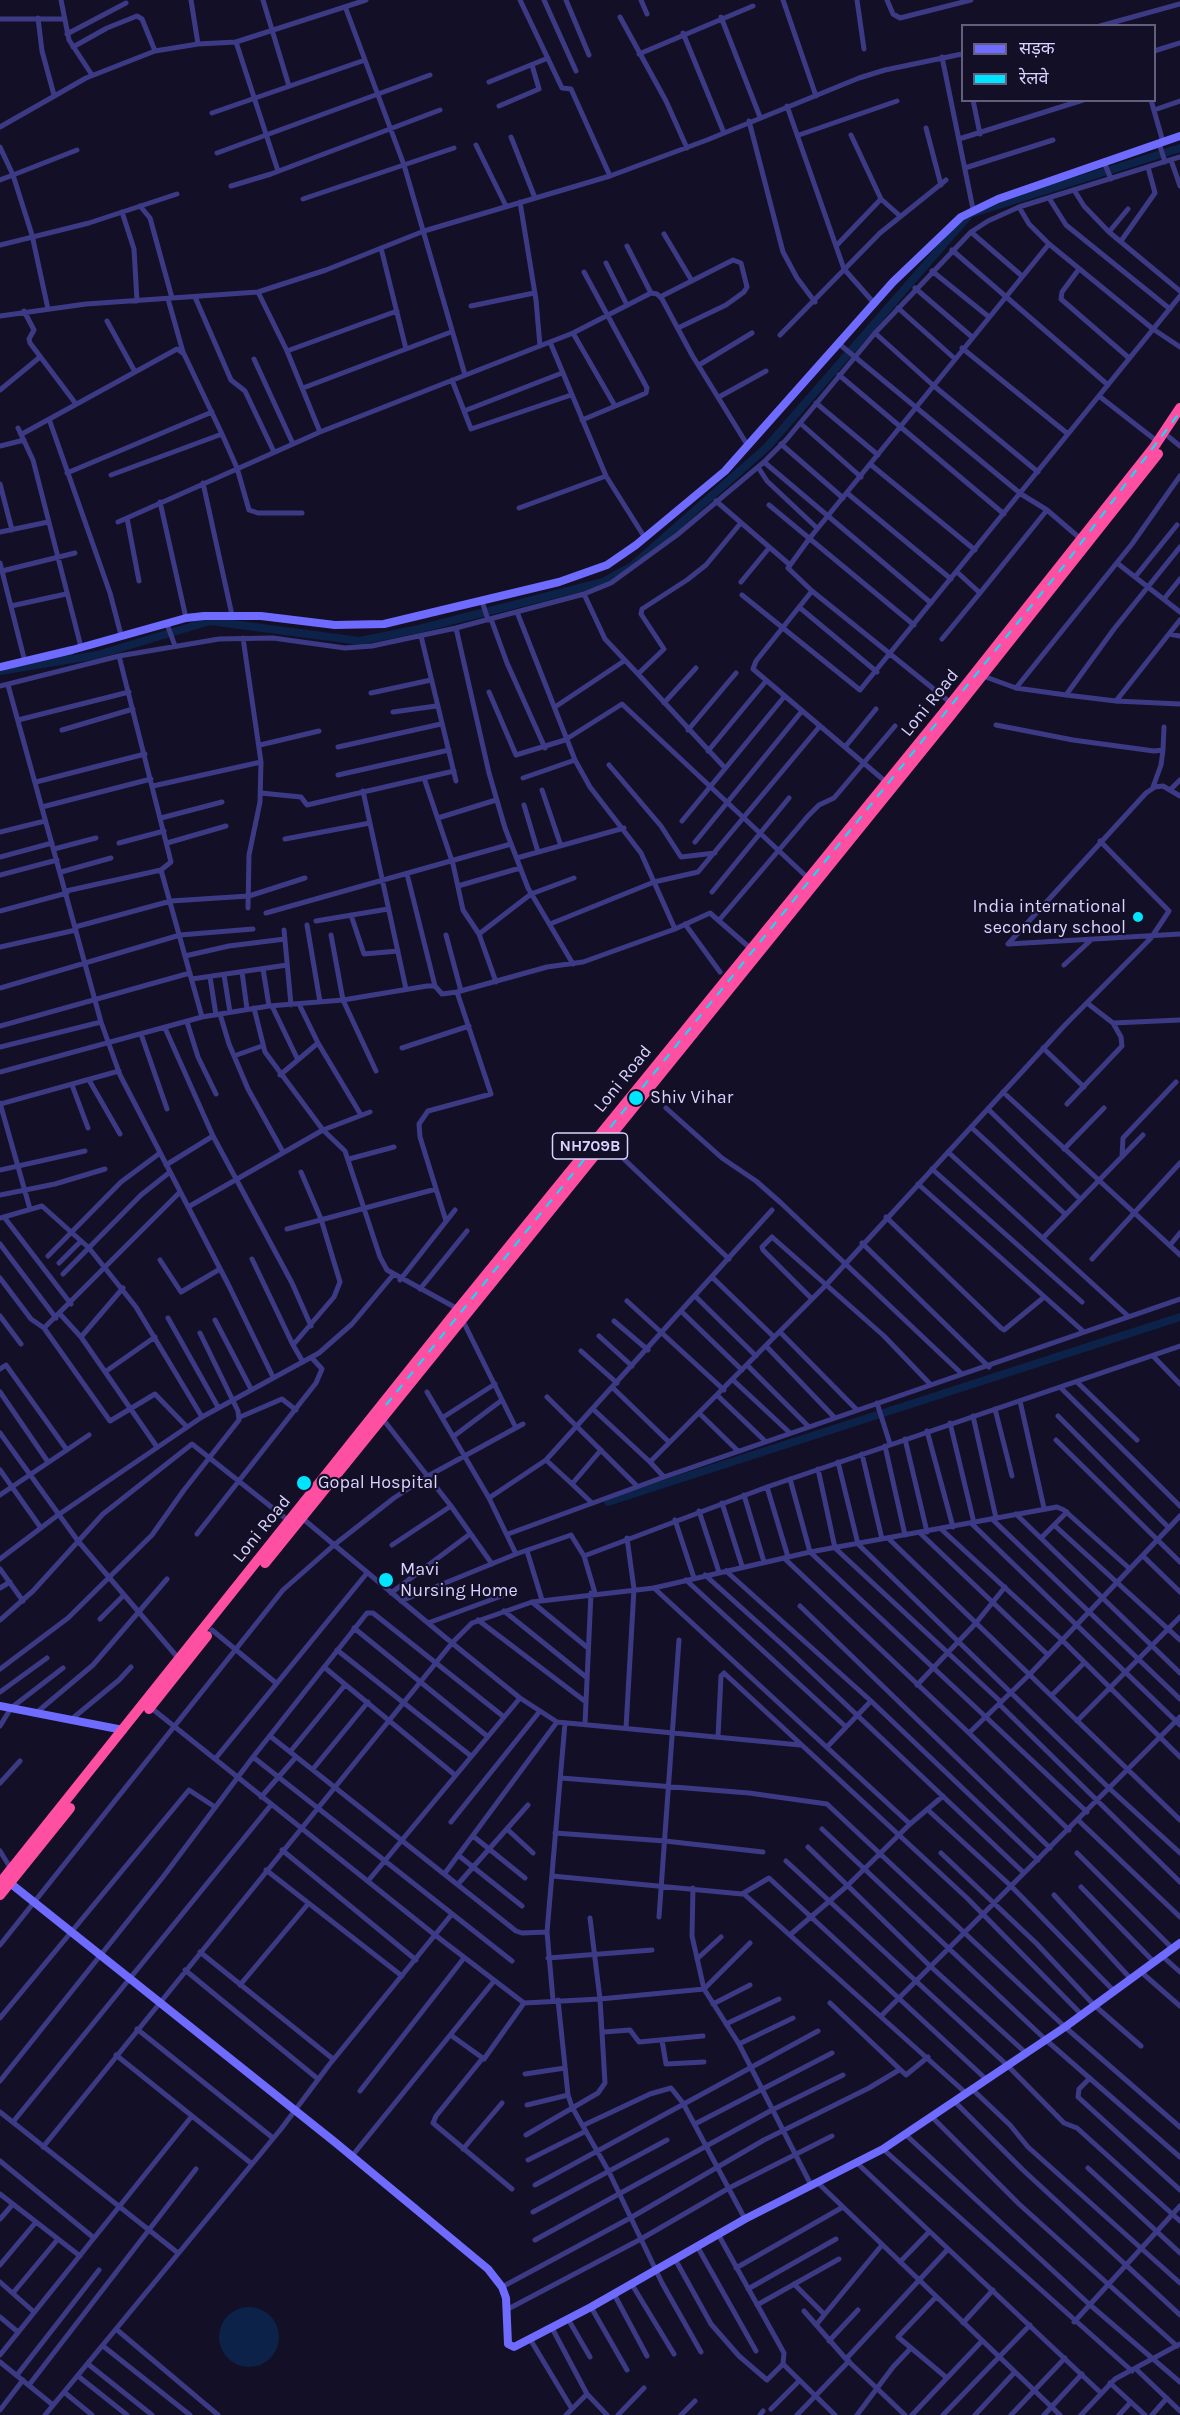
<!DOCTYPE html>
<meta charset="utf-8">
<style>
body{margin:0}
#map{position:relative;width:1180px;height:2415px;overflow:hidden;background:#130f26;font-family:Karla,"Noto Sans Devanagari",sans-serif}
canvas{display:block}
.legend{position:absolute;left:961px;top:24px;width:195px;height:78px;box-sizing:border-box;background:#130f26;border:2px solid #625e7d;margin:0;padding:8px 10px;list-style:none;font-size:18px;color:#d9d4ff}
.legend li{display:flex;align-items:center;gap:12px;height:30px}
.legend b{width:30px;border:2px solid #625e7d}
</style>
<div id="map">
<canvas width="1180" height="2415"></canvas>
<ul class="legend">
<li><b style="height:8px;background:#6f6bff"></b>सड़क</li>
<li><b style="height:8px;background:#00e5ff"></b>रेलवे</li>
</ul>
</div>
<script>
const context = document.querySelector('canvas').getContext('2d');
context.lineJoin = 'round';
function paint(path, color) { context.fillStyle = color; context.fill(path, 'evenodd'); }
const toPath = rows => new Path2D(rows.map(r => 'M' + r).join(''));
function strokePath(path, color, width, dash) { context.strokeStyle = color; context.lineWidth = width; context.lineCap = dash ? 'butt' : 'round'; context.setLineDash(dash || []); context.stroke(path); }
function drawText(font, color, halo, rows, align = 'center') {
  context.font = font + ' Karla,sans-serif'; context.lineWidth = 4.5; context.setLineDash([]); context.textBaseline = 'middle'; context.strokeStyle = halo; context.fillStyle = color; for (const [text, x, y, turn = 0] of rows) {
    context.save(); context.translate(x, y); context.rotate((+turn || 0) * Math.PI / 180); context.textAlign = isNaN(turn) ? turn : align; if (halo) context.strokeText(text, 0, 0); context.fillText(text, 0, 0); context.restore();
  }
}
const water = toPath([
 '219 2337a30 30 0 1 1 60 0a30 30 0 1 1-60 0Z'
]);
const canal = toPath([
 [0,671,97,655,210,621,360,641,419,629,603,582,632,566,767,447,970,214,1180,148],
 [608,1502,1180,1317]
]);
const street = toPath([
 [61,0,69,40,92,75],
 [191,0,198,44],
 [263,0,289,86],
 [520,0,562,88,571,89,610,176],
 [544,0,576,71],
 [566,0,589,55],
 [641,0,647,14],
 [783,0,816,96],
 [857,0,864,49],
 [887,0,893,14,900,18,971,0],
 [346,9,404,165,465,375],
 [620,17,666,101,687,148],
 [721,17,760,117],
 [38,18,42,51,54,95],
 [0,19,63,19],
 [1100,26,1180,4],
 [683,33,724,133],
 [67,34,126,3],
 [236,42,278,171],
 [73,47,107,28,137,16,142,19,155,51],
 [1154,51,1180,43],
 [639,54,753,6],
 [942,57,973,209],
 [489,82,548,58],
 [973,100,980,134],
 [1151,100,1163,142],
 [499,106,539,89,532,65],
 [787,106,844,269,874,303],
 [1154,110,1180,101],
 [212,113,365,60],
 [749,121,783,252,797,278,815,302],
 [0,127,86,78,155,51,198,44,236,42,366,0],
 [926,128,941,185],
 [799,135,897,101],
 [851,135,881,199,900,216],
 [511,137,535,198],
 [959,139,1083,100],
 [1159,143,1165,162],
 [476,145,506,206],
 [0,147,13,175,77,150],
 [217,153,430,75],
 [1171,160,1180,186],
 [1104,162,1111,179],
 [965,168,1053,140],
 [0,180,13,175,32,235,48,309],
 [231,186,271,174,440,110],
 [1074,190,1084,206,1109,232,1180,291],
 [1049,198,1066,225,1170,309],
 [303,199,454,148],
 [520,202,536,300,540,346],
 [140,206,150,218,172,298],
 [1019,207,1029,224,1049,244,1153,329,1180,347],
 [122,212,134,249,137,301],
 [971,232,1022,276],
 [1109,232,1128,209],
 [664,234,692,281],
 [1121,241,1155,193,1148,167],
 [0,245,89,223,177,194],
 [837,245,881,199],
 [627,246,651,293],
 [381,248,406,349],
 [952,250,1108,385],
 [606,263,627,305],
 [1079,269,1062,292,1061,299,1129,358],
 [932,271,989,317],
 [915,288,972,337],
 [258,292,287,351,320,432],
 [195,297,231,380,245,391,274,452],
 [660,297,733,260,741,263,747,287,744,292,726,305,678,328],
 [168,299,183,352],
 [471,306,534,293],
 [898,308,954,358],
 [24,311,34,330,29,339,30,343,76,404],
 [0,316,86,304,258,292,326,270,424,231,610,176,707,140,859,78,885,70,962,54],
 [107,321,134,370],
 [573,333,615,406],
 [875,333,934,386,1038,472],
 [780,335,880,233,946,180],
 [550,342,606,476,645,538],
 [838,343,1021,494,1047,510,1082,540],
 [962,348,1068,434],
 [287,351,397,311],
 [254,359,293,444],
 [699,365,752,333],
 [839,375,1004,514],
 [452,380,471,429,571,395],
 [303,388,451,332],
 [0,390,40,357],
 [1099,396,1158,442],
 [719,397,766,371],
 [816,403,878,455],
 [464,411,562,373],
 [49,419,110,593,121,635],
 [582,420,637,397,646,393,647,388,584,272],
 [800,423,861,477],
 [18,428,33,460,81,647],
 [22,434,177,349,184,354,222,434,237,468,249,510,258,513,302,513],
 [1169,437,1180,446],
 [781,444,843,498],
 [0,446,24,440],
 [764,462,931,603],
 [870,464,975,550],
 [758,467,767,481,817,528],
 [67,473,212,412],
 [111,475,222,434],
 [203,483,232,615],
 [0,484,12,530],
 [847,493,951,579],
 [716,501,790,565],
 [160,502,186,618],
 [769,505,914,625],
 [519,508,606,476],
 [127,518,139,581],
 [118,522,320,432,573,333,651,293,657,294,662,299,692,355,748,446],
 [0,532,48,522],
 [0,563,25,662],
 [1117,563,1180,612],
 [2,571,75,553],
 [957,572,980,593,1047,510],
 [1135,577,1177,525],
 [741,582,769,548],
 [812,591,756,661,753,669,886,782],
 [584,594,605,639,638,674,664,649,641,614,642,609,687,580,706,565,740,524],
 [742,595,860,690,1180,296],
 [1164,599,1180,579],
 [482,601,488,620],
 [11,606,66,594],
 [799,607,877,672],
 [517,612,575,760,590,787,641,853,675,929],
 [491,619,507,663,545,748],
 [167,624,175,646],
 [456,628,489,773,505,828,528,888,573,964],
 [1169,634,1180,636],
 [421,636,456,781],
 [243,638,261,762,260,802,249,855,248,908],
 [942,639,980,593],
 [638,674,725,768],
 [983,676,1016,688,1066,695,1116,701,1180,704],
 [8,685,101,1022,120,1075,229,1286,273,1377],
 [0,686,119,656,219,639,273,638,345,648,372,646,456,628,584,594,611,583,677,535,764,462,786,440,875,333,971,232,988,221,1019,207,1180,157],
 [1016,688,1132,544,1180,476],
 [489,692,516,755,565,740,622,704,808,878],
 [371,693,431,680],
 [1066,695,1114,629,1180,547],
 [1116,701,1180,620],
 [664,703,696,668],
 [951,703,812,591,788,568,809,539,1049,244],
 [555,707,624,661],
 [393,712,436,706],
 [18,720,129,692],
 [996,725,1073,740,1154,751,1163,750,1164,727],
 [62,730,133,709],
 [688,730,736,673],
 [260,745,319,731],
 [338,747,441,724],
 [845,747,876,709],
 [708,751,766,681],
 [609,765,661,826,681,857,715,853],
 [338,775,449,750],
 [424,778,453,864,463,910,479,934,531,894,574,878],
 [523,778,575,760],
 [36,782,145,754],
 [153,786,261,762],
 [1153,787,1161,765,1163,750],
 [1171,789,1180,780],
 [542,790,561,846],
 [363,791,406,989],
 [261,793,301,797,307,805,454,771],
 [524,805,538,852],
 [42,807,151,779],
 [161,818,222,802],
 [438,818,496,800],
 [682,821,784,697],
 [0,832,45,821],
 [285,839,370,823],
 [695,842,802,711],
 [119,843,164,831],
 [167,843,226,826],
 [54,849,96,838],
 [0,857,52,843],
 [517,858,624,828],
 [161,870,202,1017],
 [61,872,111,858],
 [407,874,435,986],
 [0,875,57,860],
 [458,886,520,868],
 [66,891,161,870,171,862,119,656],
 [712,892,789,798],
 [0,911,67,893],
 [266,913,511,844],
 [351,915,364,954,398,951],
 [720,919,808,816,819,805,834,798,895,726],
 [316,921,388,909],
 [550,924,654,882,698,872,820,726],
 [685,924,720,972],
 [307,925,320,1002],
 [75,927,171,901,249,896,305,878],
 [284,930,291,1005],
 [479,934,496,982],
 [331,935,343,1000,376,1071],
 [446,935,461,991],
 [1008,944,1146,793,1155,787,1163,786,1180,796],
 [1008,944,1180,934],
 [0,947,76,930],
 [185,956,229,946,285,939],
 [1064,965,1091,940],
 [263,969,269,1006],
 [242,972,247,1009],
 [224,975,230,1012],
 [210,977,216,1015],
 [192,979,287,965],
 [0,988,180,935,253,929],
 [1087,1003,1113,1023,1180,1020],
 [299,1004,318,1043,361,1115],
 [272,1006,297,1058],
 [220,1014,229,1044,248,1089,283,1152],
 [187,1022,198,1057,216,1094],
 [0,1026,190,973],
 [165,1028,213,1136,292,1283,311,1326],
 [141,1034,167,1109],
 [0,1047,101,1022],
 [402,1048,469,1026],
 [1043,1048,1084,1087],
 [234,1056,262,1046],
 [0,1072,202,1017,269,1006,343,1000,427,986,435,986,442,994,457,992,547,967,583,962,675,929,710,913,750,948],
 [280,1075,318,1043],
 [89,1080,120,1134],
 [72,1085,88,1128],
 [1003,1092,1180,1255],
 [0,1103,30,1209],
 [0,1104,119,1071],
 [1067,1104,1122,1046,1121,1037,1113,1023],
 [666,1108,722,1158,756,1181,781,1203,962,1374],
 [988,1109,1080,1199],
 [971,1127,1065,1214],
 [323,1130,345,1151,380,1257,387,1270,458,1309],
 [323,1130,370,1112],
 [606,1142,729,1259],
 [1064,1149,1104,1108],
 [948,1152,1128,1316],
 [1122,1157,1123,1138,1176,1082],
 [349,1159,394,1147],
 [166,1165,213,1136],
 [932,1169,1082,1302],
 [0,1170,85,1151],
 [301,1172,321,1219,340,1282,334,1297,293,1345,303,1362],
 [918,1184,1084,1332],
 [180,1192,44,1328,110,1421,155,1394,187,1427],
 [0,1195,55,1184,105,1169],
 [188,1207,323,1130,265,1052,254,1008],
 [4,1217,71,1304],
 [886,1217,1001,1328,1004,1330,1043,1298],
 [0,1218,42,1206,89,1248,136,1307,202,1417],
 [446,1221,420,1137,419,1124,428,1111,491,1094,457,992],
 [287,1229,436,1189],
 [1043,1238,1143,1135],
 [862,1243,989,1367],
 [0,1244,56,1318],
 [1170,1245,1180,1233],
 [48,1256,121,1182,160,1153],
 [252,1259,293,1345],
 [1092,1259,1180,1163],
 [160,1260,181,1292,220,1269],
 [59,1263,81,1241],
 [63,1274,141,1195,170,1172],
 [712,1277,774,1337],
 [0,1278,31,1319,44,1328],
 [400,1280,455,1210],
 [420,1289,467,1231],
 [695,1296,756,1356],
 [812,1299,763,1250,762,1247,772,1237,884,1336,930,1384],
 [627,1301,724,1390],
 [682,1312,742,1370],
 [60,1314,81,1337,157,1447],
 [0,1316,21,1344],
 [168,1318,218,1407],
 [462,1319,516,1428],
 [215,1320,251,1389],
 [614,1321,648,1350],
 [780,1332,857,1410],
 [599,1336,632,1366],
 [81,1337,123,1288],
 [766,1346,834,1417],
 [581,1351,617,1383],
 [1153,1356,1180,1384],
 [747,1365,808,1426],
 [0,1369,6,1365,67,1450],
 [105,1372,155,1337],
 [733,1380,790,1433],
 [1077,1382,1137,1440],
 [613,1388,669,1442],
 [1061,1388,1180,1506],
 [0,1392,48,1462],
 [718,1396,765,1441],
 [547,1397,637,1486],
 [1020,1401,1044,1508],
 [877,1403,890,1444],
 [995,1409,1012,1476],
 [594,1410,650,1462,826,1285,1065,1025,1151,938,1169,911,1100,841],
 [699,1413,738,1451],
 [973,1416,996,1518],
 [1058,1416,1169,1528],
 [240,1417,282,1399,296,1410],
 [382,1418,451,1506,492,1564],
 [442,1418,495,1384],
 [950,1423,974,1523],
 [927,1431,953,1527],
 [0,1433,78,1541,179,1659],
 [454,1436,502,1400],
 [905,1439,927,1532],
 [1056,1440,1180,1562],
 [885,1446,905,1535],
 [862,1454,882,1539],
 [546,1460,572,1484],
 [650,1462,664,1477],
 [838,1462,858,1544,1110,1789,1180,1853],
 [818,1469,835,1548,1001,1702],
 [0,1470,41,1528],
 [790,1479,810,1552,1087,1812],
 [767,1487,788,1557],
 [0,1495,89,1435],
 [744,1495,764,1562],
 [489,1498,546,1460,772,1210],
 [592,1503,572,1484,601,1450],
 [722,1503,742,1566],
 [699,1511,719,1572],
 [1016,1514,1180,1673],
 [302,1518,452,1643,520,1698,557,1722,800,1745],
 [992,1519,1180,1699],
 [675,1520,694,1578],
 [971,1523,1180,1725],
 [1054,1525,1180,1640],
 [941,1529,1062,1640,1180,1757],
 [920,1533,1048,1655],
 [197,1534,316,1383,322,1369,312,1358],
 [508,1534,664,1477,1180,1299],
 [888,1538,1180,1820],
 [1041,1538,1067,1512],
 [392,1545,451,1506],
 [527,1551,542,1600],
 [516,1554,571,1535,584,1556,595,1593],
 [584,1556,767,1487,1180,1346],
 [1143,1556,1180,1592],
 [784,1558,969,1733,1030,1674,1180,1516],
 [0,1559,58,1515,202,1417,319,1353,352,1324,393,1275],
 [0,1569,23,1601],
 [726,1571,871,1701,1038,1860],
 [705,1575,785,1647,1024,1873],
 [686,1580,846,1727],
 [0,1588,10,1582],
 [654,1588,910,1824,847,1886,791,1934],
 [391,1593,470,1534],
 [401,1601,516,1554,489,1498,427,1392],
 [532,1602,588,1648],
 [800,1606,1050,1848],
 [504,1611,586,1677],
 [100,1619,124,1595],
 [0,1620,33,1591,103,1514,192,1444,289,1521],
 [478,1620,586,1702],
 [428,1623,515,1591],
 [354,1628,487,1736],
 [212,1630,276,1683],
 [337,1650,471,1756],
 [324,1667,455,1775],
 [0,1669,68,1618,152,1535,184,1490,239,1420,238,1411,200,1333],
 [917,1685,976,1623,1005,1587],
 [0,1692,47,1658],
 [1052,1695,1084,1663],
 [999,1704,1180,1882],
 [150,1707,435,1935,524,2003,600,1999,704,1989,750,1943],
 [36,1713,93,1665,167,1579],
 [73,1718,119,1680,131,1667],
 [1077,1721,1180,1617],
 [585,1724,591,1593],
 [0,1726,11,1708,63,1668],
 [626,1728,634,1589,627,1538],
 [969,1733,1069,1830],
 [270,1736,516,1931,522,1933,547,1932],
 [718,1737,721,1676,724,1673,967,1898,1082,2015],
 [828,1746,871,1701],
 [290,1752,345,1685],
 [253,1757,512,1961],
 [215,1759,367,1573],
 [313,1769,368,1702],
 [561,1778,749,1793,827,1804,1065,2027,1180,2127],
 [0,1783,20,1761],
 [261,1797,296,1757],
 [928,1810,1011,1886,1114,1991],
 [1078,1820,1180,1917],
 [451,1822,540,1711],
 [910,1824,943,1796],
 [507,1829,533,1853],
 [822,1829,1046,2040,1180,2157],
 [555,1833,665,1841,763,1852],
 [473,1836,525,1878],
 [808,1847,929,1965,1026,2053],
 [282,1850,416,1960],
 [0,1851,11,1869],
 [941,1853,1037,1944,1094,2005,1141,2046],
 [1077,1853,1172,1948],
 [458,1855,522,1906],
 [786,1861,1008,2066,1064,2123,1077,2128,1180,2221],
 [266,1870,402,1976],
 [445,1873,557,1722],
 [552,1876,742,1894,769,1878,987,2080],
 [368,1881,520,1698],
 [459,1883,528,1805],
 [1081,1887,1153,1961],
 [693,1888,692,1936,704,1989,739,2044,811,2185],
 [744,1894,967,2094],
 [1054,1895,1130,1978],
 [659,1917,679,1640],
 [0,1945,283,1590,334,1545,394,1498,428,1476,523,1424],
 [200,1952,333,2059],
 [1161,1955,1180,1972],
 [548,1958,652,1950],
 [697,1959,721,1937],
 [185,1970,318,2079],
 [1140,1971,1180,2006],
 [240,1985,308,1904],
 [553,2000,547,1932,565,1723],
 [558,2000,568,2095,572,2107,609,2172,662,2283,701,2352],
 [830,2003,906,2075,928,2057],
 [713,2004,750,1985],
 [882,2015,1180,1717],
 [0,2018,189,1790,215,1807],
 [726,2024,779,1999],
 [137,2029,273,2138],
 [604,2032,630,2030,639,2042,703,2036],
 [452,2036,484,2059,524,2003],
 [662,2040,666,2064,704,2062],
 [739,2044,793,2018],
 [116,2055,252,2164],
 [482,2059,436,2116,433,2123,512,2189],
 [525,2074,565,2068],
 [1090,2078,1079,2089,1078,2097,1180,2190],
 [0,2081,163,1877,253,1757,367,1613,373,1613,504,1717],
 [973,2090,1010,2125,1028,2147,1180,2283],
 [360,2091,464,1958],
 [955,2102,1023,2170,1180,2315],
 [527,2105,568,2095],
 [0,2112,178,2253],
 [932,2117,1019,2204,1177,2346],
 [13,2122,271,1805],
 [695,2124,832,2053],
 [584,2125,650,2094,671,2088,683,2103,745,2219],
 [526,2135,598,2093,605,2083,600,1999,590,1918],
 [906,2135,1089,2304,1180,2382],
 [43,2147,452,1643,472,1623,532,1602,654,1588,810,1552,1057,1507,1064,1510,1130,1569],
 [463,2149,502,2103],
 [883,2149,1132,2371],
 [352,2156,494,1981],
 [528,2160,586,2131],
 [0,2161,94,2238],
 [857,2163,1101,2393],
 [1088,2168,1180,2253],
 [817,2182,1060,2415],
 [535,2185,818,2031],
 [0,2194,80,2256],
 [533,2212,667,2140],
 [0,2219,13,2204],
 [718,2234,784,2353,783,2364,835,2415],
 [535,2240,772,2110,843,2075],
 [697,2246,756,2351],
 [675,2259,711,2324,739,2356,767,2380,783,2364],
 [900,2262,929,2232],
 [0,2265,36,2222],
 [736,2268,843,2207],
 [0,2282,34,2312],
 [631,2283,674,2354],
 [794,2284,824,2314],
 [502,2287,632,2217,764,2140,869,2088,899,2070],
 [748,2289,836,2239],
 [13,2293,58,2239],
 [614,2294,647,2356],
 [936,2297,898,2337,947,2378],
 [757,2305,839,2259],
 [591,2307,627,2370],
 [508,2309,641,2239,729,2188,832,2136],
 [804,2311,846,2359,905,2415],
 [0,2317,18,2332],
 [568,2319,590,2357],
 [1074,2322,1180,2206],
 [963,2323,993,2290],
 [816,2325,882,2245],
 [552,2328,587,2394,607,2415],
 [116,2329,218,2415],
 [530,2339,572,2409],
 [829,2341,858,2310],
 [103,2346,190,2415],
 [0,2355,192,2116],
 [846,2359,948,2249],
 [0,2362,53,2405],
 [88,2364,152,2415],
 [1136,2369,1180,2411],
 [17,2375,99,2270],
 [78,2376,127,2415],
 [1110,2383,1145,2415],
 [29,2385,196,2169],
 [64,2392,92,2415],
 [771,2409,799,2381],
 [0,2410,23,2380],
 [45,2415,281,2129,329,2065,452,1914],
 [566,2415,587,2394],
 [618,2415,644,2388],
 [681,2415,695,2401],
 [760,2415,763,2411],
 [797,2415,849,2361],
 [857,2415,893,2367,911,2348],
 [912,2415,981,2342],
 [943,2415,1030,2325],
 [975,2415,1014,2373],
 [1011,2415,1065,2358],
 [1044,2415,1082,2374],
 [1081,2415,1115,2379,1180,2344],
 [1119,2415,1131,2402],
 [1152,2415,1167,2398]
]);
const secondary = toPath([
 [0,667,72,650,186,618,204,616,261,616,335,625,384,624,559,582,607,565,636,545,725,471,893,282,961,217,998,199,1180,136],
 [0,1706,123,1730],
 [10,1883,336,2143,488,2269,502,2287,506,2298,508,2344,514,2347,591,2307,745,2219,883,2149,1065,2027,1180,1943]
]);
const highway = toPath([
 [265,1563,951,715,1158,454],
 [149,1709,207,1636],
 [0,1883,458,1309,949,706,1154,447,1180,408],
 [0,1895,70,1808]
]);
const rail = toPath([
 [386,1405,1066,563,1180,412]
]);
const markers = [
 [1138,917,6,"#00e5ff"],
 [636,1098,8,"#00e5ff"],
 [304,1483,8,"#00e5ff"],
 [386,1580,8,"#00e5ff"]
];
const shields = [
 [590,1146,75]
];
const shieldNames = [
 ["NH709B",590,1146]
];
const streetNames = [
 ["Loni Road",930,703,-51],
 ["Loni Road",623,1079,-51],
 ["Loni Road",262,1529,-51]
];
const poiNames = [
 ["India international",1126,907,"right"],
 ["secondary school",1126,928,"right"],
 ["Shiv Vihar",650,1098],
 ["Gopal Hospital",318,1483],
 ["Mavi",400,1570],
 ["Nursing Home",400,1591]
];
paint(water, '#0c2248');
strokePath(canal, '#0c2248', 8);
strokePath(street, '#3d3a85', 5);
strokePath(secondary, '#6f6bff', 8);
strokePath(highway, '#ff4fa3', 10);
strokePath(rail, '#00e5ff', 2, [9, 8]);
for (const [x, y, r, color] of markers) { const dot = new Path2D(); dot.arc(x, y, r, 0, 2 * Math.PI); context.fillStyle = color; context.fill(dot); strokePath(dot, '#130f26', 2); }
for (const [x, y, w] of shields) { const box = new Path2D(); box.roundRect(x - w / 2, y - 13, w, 26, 4.5); context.fillStyle = '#130f26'; context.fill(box); strokePath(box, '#d9d4ff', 1.5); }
drawText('bold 16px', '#d9d4ff', null, shieldNames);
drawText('18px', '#d9d4ff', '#130f26', streetNames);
drawText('18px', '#d9d4ff', '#130f26', poiNames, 'left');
</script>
